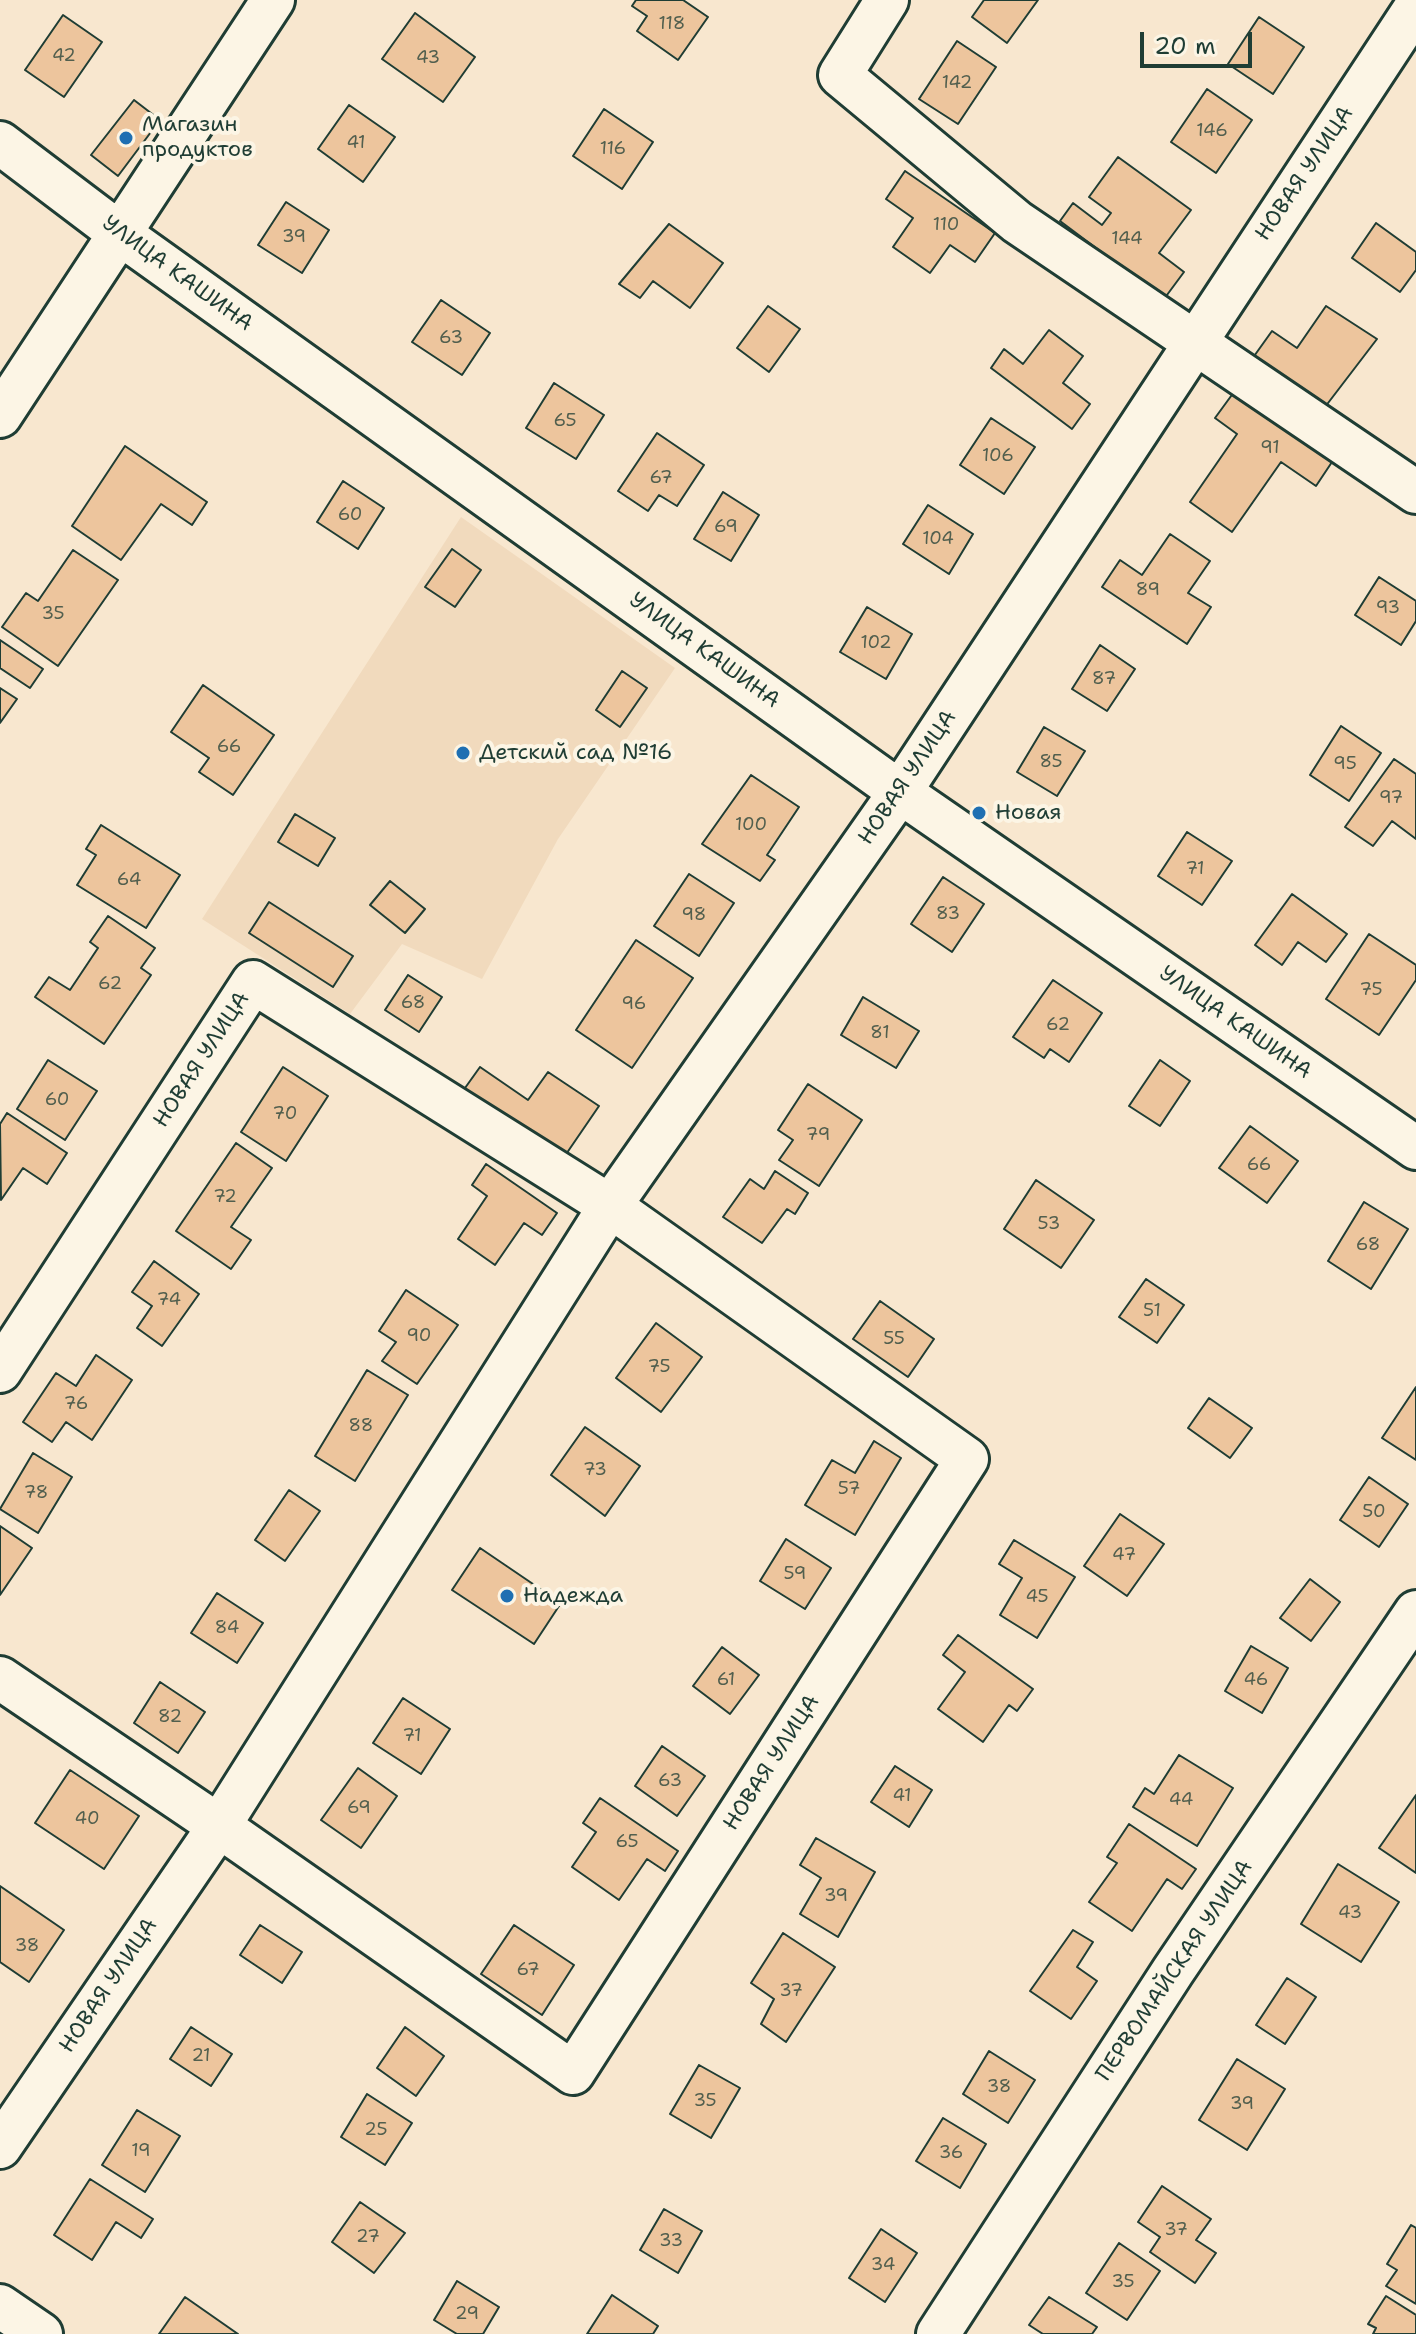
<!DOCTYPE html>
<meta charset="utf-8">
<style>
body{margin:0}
#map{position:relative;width:1416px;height:2334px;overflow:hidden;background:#f8e7cf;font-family:"Shantell Sans",sans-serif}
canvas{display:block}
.scale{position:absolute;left:1140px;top:32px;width:112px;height:36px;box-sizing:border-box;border:4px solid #1f3d34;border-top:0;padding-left:10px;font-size:24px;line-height:28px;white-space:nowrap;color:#1f3d34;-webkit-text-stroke:6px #fcf5e5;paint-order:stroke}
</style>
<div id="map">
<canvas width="1416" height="2334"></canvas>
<div class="scale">20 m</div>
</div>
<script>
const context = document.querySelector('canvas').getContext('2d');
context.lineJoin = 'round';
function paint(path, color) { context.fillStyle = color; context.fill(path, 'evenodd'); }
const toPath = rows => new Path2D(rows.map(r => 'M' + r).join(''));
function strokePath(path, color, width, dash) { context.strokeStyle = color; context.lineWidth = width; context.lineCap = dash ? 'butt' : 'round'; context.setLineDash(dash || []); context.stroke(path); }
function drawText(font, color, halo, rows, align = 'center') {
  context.font = font + ' "Shantell Sans",sans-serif'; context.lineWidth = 8; context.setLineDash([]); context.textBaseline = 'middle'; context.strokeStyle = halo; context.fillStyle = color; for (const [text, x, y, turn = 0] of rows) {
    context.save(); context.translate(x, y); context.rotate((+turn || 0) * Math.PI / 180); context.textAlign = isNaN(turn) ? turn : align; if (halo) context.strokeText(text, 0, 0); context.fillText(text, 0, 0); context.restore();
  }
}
const built = toPath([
 [461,517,675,668,558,839,482,979,402,944,350,1014,202,919]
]);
const building = toPath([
 [636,0,683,0,708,17,678,60,637,31,647,16,632,6,636,0],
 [984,0,1038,0,1007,43,972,17,984,0],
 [415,13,475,57,443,102,382,59,415,13],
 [63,15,102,42,64,97,25,70,63,15],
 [1259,17,1304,47,1273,94,1228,64,1259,17],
 [957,41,996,67,958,124,919,99,957,41],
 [1207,89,1252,120,1216,173,1171,142,1207,89],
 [134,100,160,120,118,176,91,155,134,100],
 [349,105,395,137,363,182,318,149,349,105],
 [604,109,653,142,622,189,573,156,604,109],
 [1118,157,1191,210,1159,253,1184,272,1164,299,1060,221,1073,203,1102,225,1111,213,1089,197,1118,157],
 [905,171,995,233,975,262,950,245,930,273,893,247,913,218,886,199,905,171],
 [286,202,329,230,302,273,258,245,286,202],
 [1376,223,1416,252,1416,270,1400,292,1352,258,1376,223],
 [669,224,723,263,690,308,653,281,640,298,619,284,669,224],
 [441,300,490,333,462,375,412,342,441,300],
 [768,306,800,329,769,372,737,348,768,306],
 [1326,306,1377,339,1325,407,1252,359,1272,331,1297,348,1326,306],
 [1049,330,1083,356,1063,383,1090,404,1072,429,991,368,1004,349,1023,364,1049,330],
 [554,383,604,415,576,459,526,428,554,383],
 [1234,392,1332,462,1316,486,1281,462,1232,532,1190,502,1237,434,1215,418,1234,392],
 [991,418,1035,447,1004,494,960,465,991,418],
 [657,433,704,465,677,506,659,495,648,511,618,491,657,433],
 [125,446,207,502,192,525,161,504,121,560,72,526,125,446],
 [343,481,384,508,358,549,317,522,343,481],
 [723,492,759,515,731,561,694,539,723,492],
 [928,505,973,534,949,574,903,544,928,505],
 [1170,534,1210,561,1188,593,1211,607,1187,644,1102,587,1120,560,1142,575,1170,534],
 [452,549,481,570,455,607,425,587,452,549],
 [73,550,118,580,58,666,2,627,26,593,38,601,73,550],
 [1379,577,1416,601,1416,621,1401,645,1355,615,1379,577],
 [867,607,912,634,886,679,840,652,867,607],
 [0,640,43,669,30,688,0,668,0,640],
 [1100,645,1135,669,1107,711,1072,689,1100,645],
 [622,671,647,688,620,727,596,710,622,671],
 [203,685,274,735,233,795,199,772,209,758,171,732,203,685],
 [0,688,17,699,0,723,0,688],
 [1341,726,1381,753,1349,801,1310,775,1341,726],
 [1044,727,1085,751,1057,796,1017,772,1044,727],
 [1394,759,1416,774,1416,839,1392,821,1373,846,1345,827,1394,759],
 [751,775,799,807,767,855,775,860,760,881,702,844,751,775],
 [295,814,335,838,318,866,278,842,295,814],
 [101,825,180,875,146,928,77,885,96,855,86,849,101,825],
 [1187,832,1232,861,1202,905,1158,876,1187,832],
 [689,874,734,903,699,956,654,926,689,874],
 [943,877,984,904,952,952,911,924,943,877],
 [390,881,425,909,405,933,370,905,390,881],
 [1292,894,1347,934,1326,962,1298,942,1282,965,1255,945,1292,894],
 [269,902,353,956,333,987,249,933,269,902],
 [108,916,155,948,141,968,151,975,104,1044,35,997,49,977,70,990,98,948,90,942,108,916],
 [1369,934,1416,965,1416,980,1379,1035,1326,999,1369,934],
 [636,940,693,978,632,1068,576,1030,636,940],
 [408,975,442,997,419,1032,385,1010,408,975],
 [1053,980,1102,1013,1069,1062,1050,1049,1044,1058,1013,1037,1053,980],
 [863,997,919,1031,896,1068,841,1035,863,997],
 [48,1060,97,1091,65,1140,17,1109,48,1060],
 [1160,1060,1190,1081,1160,1126,1129,1106,1160,1060],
 [283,1067,328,1096,286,1161,241,1132,283,1067],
 [480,1067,528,1100,548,1072,599,1106,560,1163,460,1095,480,1067],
 [808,1084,862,1120,819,1186,779,1160,793,1140,778,1130,808,1084],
 [7,1113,67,1153,47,1184,23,1168,1,1200,0,1124,7,1113],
 [1250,1126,1298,1161,1267,1203,1219,1168,1250,1126],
 [236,1143,272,1168,231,1227,251,1240,231,1269,176,1231,236,1143],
 [486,1164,557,1213,542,1235,524,1223,495,1265,458,1239,487,1196,472,1185,486,1164],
 [775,1171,808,1193,795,1214,787,1209,762,1243,723,1217,750,1179,764,1189,775,1171],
 [1036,1180,1094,1220,1061,1268,1004,1229,1036,1180],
 [1364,1202,1408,1229,1371,1289,1328,1261,1364,1202],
 [154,1261,199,1294,162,1346,137,1328,152,1306,132,1292,154,1261],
 [1146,1279,1184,1305,1157,1343,1119,1317,1146,1279],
 [406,1290,458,1325,417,1384,382,1361,396,1342,379,1331,406,1290],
 [880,1301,934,1339,908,1377,853,1339,880,1301],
 [656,1323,702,1357,661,1412,616,1378,656,1323],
 [96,1355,132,1380,92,1440,66,1422,52,1442,23,1422,56,1373,76,1386,96,1355],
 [367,1370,408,1395,355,1481,315,1456,367,1370],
 [1416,1387,1416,1460,1382,1438,1416,1387],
 [1209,1398,1252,1428,1230,1458,1188,1428,1209,1398],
 [585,1427,640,1466,605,1516,551,1475,585,1427],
 [874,1441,901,1458,855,1535,805,1505,832,1460,855,1473,874,1441],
 [33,1453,72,1477,38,1533,0,1509,33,1453],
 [1369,1477,1408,1504,1379,1547,1340,1520,1369,1477],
 [289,1490,320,1511,285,1561,255,1540,289,1490],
 [1120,1514,1164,1544,1127,1596,1084,1566,1120,1514],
 [0,1526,32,1548,0,1595,0,1526],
 [786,1539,831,1568,805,1609,760,1581,786,1539],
 [1014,1540,1075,1577,1037,1638,1000,1615,1022,1578,999,1564,1014,1540],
 [480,1548,561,1603,534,1644,452,1590,480,1548],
 [1310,1579,1340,1602,1311,1641,1280,1618,1310,1579],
 [217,1593,263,1623,237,1663,191,1633,217,1593],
 [958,1635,1033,1689,1017,1711,1009,1705,983,1742,938,1709,965,1672,943,1655,958,1635],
 [1251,1646,1288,1668,1262,1713,1225,1691,1251,1646],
 [722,1647,759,1675,730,1714,693,1686,722,1647],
 [160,1682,205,1712,178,1753,134,1723,160,1682],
 [403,1698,450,1729,421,1774,373,1743,403,1698],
 [662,1746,705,1776,677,1816,635,1786,662,1746],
 [1179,1755,1233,1788,1197,1846,1133,1807,1145,1788,1154,1794,1179,1755],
 [895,1766,932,1790,909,1827,871,1802,895,1766],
 [358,1768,397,1796,361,1848,321,1820,358,1768],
 [70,1770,139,1816,104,1869,35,1823,70,1770],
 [1416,1795,1416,1873,1379,1848,1416,1795],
 [600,1798,678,1851,665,1871,647,1859,619,1900,572,1867,596,1832,583,1823,600,1798],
 [1129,1824,1196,1869,1182,1889,1167,1879,1132,1931,1089,1902,1117,1863,1107,1857,1129,1824],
 [816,1838,875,1872,838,1937,800,1914,821,1878,800,1865,816,1838],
 [1338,1864,1399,1902,1361,1962,1301,1924,1338,1864],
 [0,1886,64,1930,29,1982,0,1962,0,1886],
 [260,1925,302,1952,282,1983,240,1955,260,1925],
 [514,1925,574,1965,542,2015,481,1974,514,1925],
 [1073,1930,1093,1942,1077,1967,1097,1981,1071,2019,1030,1991,1073,1930],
 [783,1933,835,1967,786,2042,761,2024,774,1999,751,1983,783,1933],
 [1287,1978,1316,1997,1285,2044,1256,2025,1287,1978],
 [191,2027,232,2054,211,2086,170,2059,191,2027],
 [405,2027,444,2056,416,2096,377,2068,405,2027],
 [989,2051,1035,2080,1008,2123,963,2094,989,2051],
 [1237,2059,1285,2089,1247,2150,1199,2120,1237,2059],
 [699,2065,740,2088,711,2138,670,2114,699,2065],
 [367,2094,412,2123,385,2165,341,2137,367,2094],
 [137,2110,180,2136,145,2192,102,2165,137,2110],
 [943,2118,986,2144,960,2188,916,2161,943,2118],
 [90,2179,153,2219,141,2238,116,2222,92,2260,54,2235,90,2179],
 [1162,2186,1211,2219,1196,2240,1216,2253,1195,2283,1150,2252,1160,2237,1138,2222,1162,2186],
 [360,2202,405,2233,374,2273,332,2242,360,2202],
 [664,2209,702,2231,678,2273,640,2250,664,2209],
 [1411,2225,1416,2228,1416,2304,1386,2286,1397,2270,1387,2264,1411,2225],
 [881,2229,917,2253,885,2302,849,2278,881,2229],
 [1119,2243,1160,2271,1127,2320,1086,2293,1119,2243],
 [457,2281,499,2307,483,2334,457,2334,434,2320,457,2281],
 [612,2295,658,2326,653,2334,587,2334,612,2295],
 [1386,2296,1416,2315,1416,2334,1373,2334,1376,2328,1368,2324,1386,2296],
 [185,2297,238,2334,159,2334,185,2297],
 [1049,2297,1097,2327,1092,2334,1043,2334,1029,2325,1049,2297]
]);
const minor = toPath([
 [887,0,840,75,1017,222,1416,492],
 [0,143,119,233,900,792,1416,1148],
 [0,416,273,0],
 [0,1371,253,982,610,1206,967,1459,573,2073,219,1826,0,1678],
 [0,2147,219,1826,610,1206,900,792,1416,7],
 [0,2306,41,2334],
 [938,2334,1173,1971,1416,1612]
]);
const markers = [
 [126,138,8,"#1f6fb2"],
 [463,753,8,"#1f6fb2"],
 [979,813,8,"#1f6fb2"],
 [507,1596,8,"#1f6fb2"]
];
const numberNames = [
 ["118",672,24],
 ["42",64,56],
 ["43",428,58],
 ["142",957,83],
 ["146",1212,131],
 ["41",356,143],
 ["116",613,149],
 ["110",946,225],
 ["39",294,237],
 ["144",1127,239],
 ["63",451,338],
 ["65",565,421],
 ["91",1270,448],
 ["106",998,456],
 ["67",661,478],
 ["60",350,515],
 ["69",726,527],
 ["104",938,539],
 ["89",1148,590],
 ["93",1388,608],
 ["35",53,614],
 ["102",876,643],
 ["87",1104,679],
 ["66",229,747],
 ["85",1051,762],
 ["95",1345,764],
 ["97",1391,798],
 ["100",751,825],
 ["71",1195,869],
 ["64",129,880],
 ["83",948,914],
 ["98",694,915],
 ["62",110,984],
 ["75",1371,990],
 ["68",413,1003],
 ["96",634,1004],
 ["62",1058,1025],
 ["81",880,1033],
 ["60",57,1100],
 ["70",285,1114],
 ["79",818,1135],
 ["66",1259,1165],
 ["72",225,1197],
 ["53",1049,1224],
 ["68",1368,1245],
 ["74",169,1300],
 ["51",1152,1311],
 ["90",419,1336],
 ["55",894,1339],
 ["75",659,1367],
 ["76",76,1404],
 ["88",361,1426],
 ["73",595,1470],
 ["57",849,1489],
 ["78",36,1493],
 ["50",1374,1512],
 ["47",1124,1555],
 ["59",795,1574],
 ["45",1037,1597],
 ["84",227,1628],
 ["61",726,1680],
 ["46",1256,1680],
 ["82",170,1717],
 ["71",412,1736],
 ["63",670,1781],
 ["41",902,1796],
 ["44",1181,1800],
 ["69",359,1808],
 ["40",87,1819],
 ["65",627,1842],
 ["39",836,1896],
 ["43",1350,1913],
 ["38",27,1946],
 ["67",528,1970],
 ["37",791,1991],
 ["21",201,2056],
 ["38",999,2087],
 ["35",705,2101],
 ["39",1242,2104],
 ["25",376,2130],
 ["19",141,2151],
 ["36",951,2153],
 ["37",1176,2230],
 ["27",368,2237],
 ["33",671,2241],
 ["34",883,2265],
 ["35",1123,2282],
 ["29",467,2314]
];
const poiNames = [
 ["Магазин",142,125],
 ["продуктов",142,150],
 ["Детский сад №16",479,753],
 ["Новая",995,813],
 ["Надежда",523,1596]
];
const streetNames = [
 ["НОВАЯ УЛИЦА",1305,174,-56],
 ["УЛИЦА КАШИНА",177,274,36],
 ["УЛИЦА КАШИНА",704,651,36],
 ["НОВАЯ УЛИЦА",908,778,-56],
 ["УЛИЦА КАШИНА",1235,1023,35],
 ["НОВАЯ УЛИЦА",202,1060,-57],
 ["НОВАЯ УЛИЦА",772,1763,-57],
 ["ПЕРВОМАЙСКАЯ УЛИЦА",1175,1971,-56],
 ["НОВАЯ УЛИЦА",109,1986,-56]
];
paint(built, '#f1dabd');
paint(building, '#edc59d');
strokePath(building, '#1f3d34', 2);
strokePath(minor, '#1f3d34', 48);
strokePath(minor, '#fcf5e5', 42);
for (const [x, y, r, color] of markers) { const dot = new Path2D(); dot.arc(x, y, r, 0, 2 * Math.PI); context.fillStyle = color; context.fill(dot); strokePath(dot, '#fcf5e5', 3); }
drawText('18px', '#525f4e', null, numberNames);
drawText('22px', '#1f3d34', '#fcf5e5', poiNames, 'left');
drawText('22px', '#1f3d34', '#fcf5e5', streetNames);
</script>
